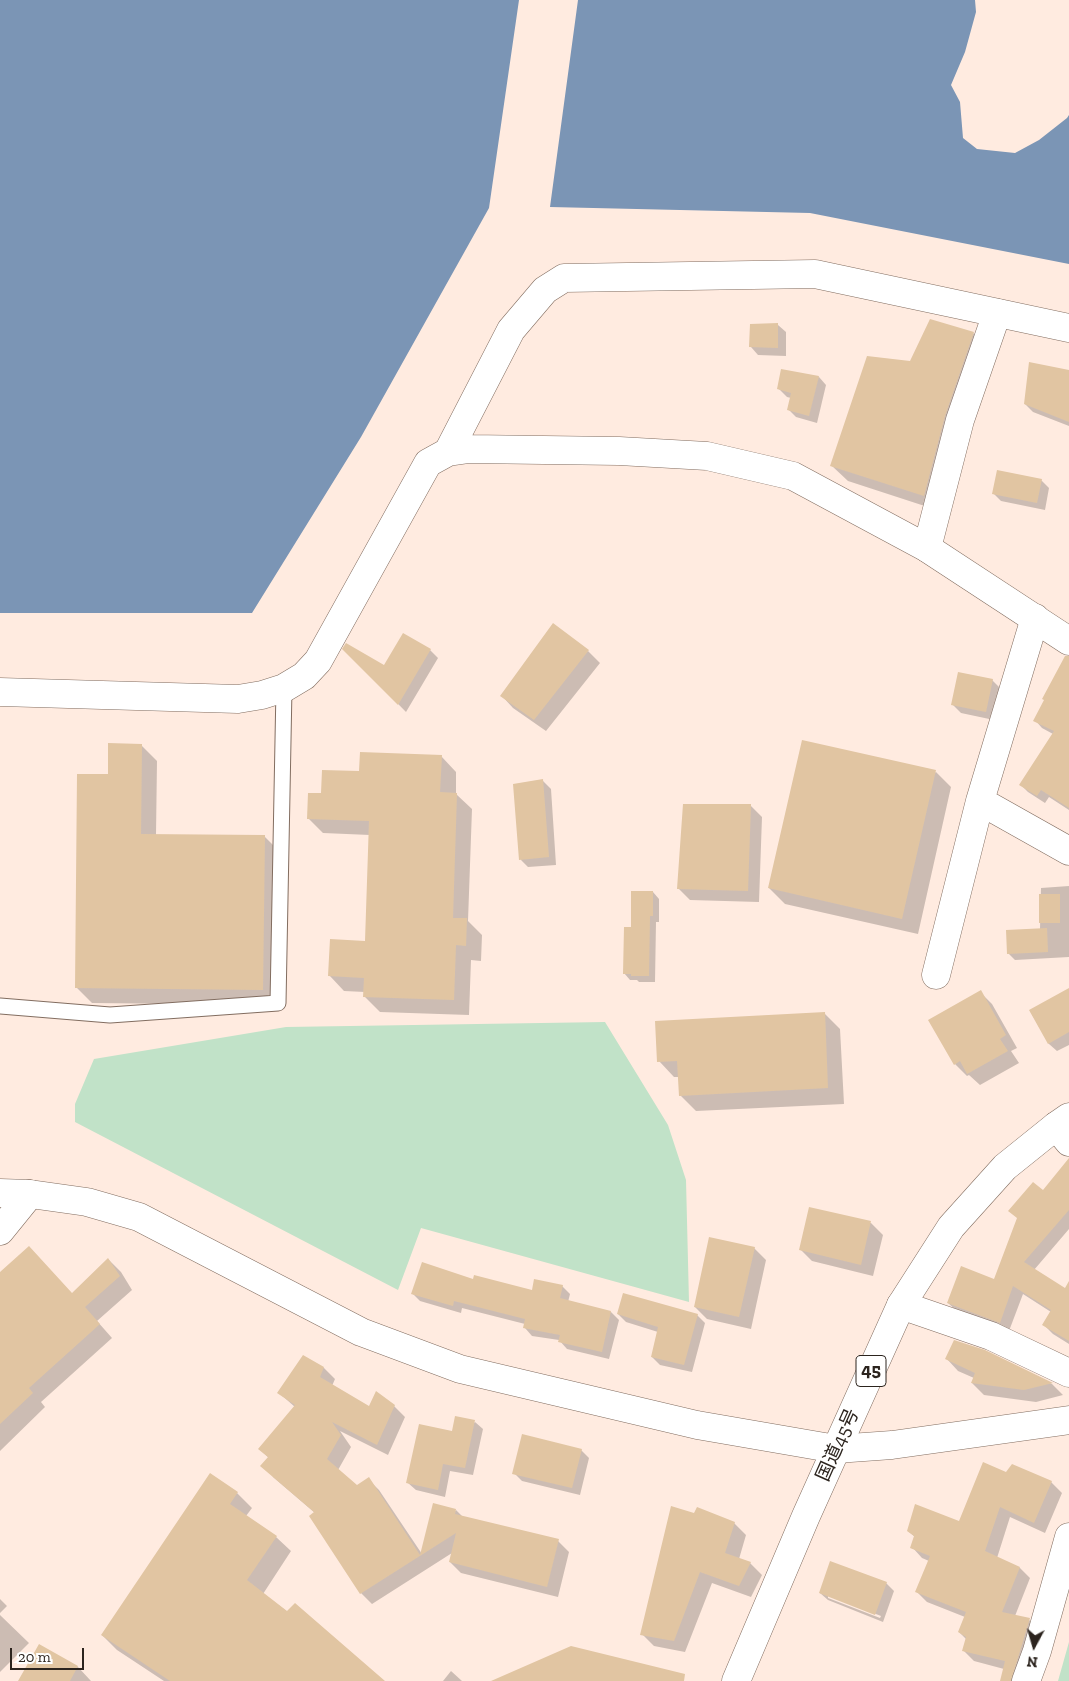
<!DOCTYPE html>
<meta charset="utf-8">
<style>
body{margin:0}
#map{position:relative;width:1069px;height:1681px;overflow:hidden;background:#ffebe0;font-family:"Zilla Slab",serif}
canvas{display:block}
.north{position:absolute;left:1009px;top:1621px;width:50px;height:50px;-webkit-text-stroke:4px #fff;paint-order:stroke;rotate:186deg;font-size:14px;font-weight:700;line-height:20px;text-align:center;color:#2c241e}
.north::after{content:'';display:block;margin:auto;width:18px;height:22px;background:#2c241e;clip-path:polygon(50% 0,100% 100%,50% 72%,0 100%)}
.scale{position:absolute;left:10px;top:1648px;width:74px;height:22px;box-sizing:border-box;border:2px solid #2c241e;border-top:0;padding-left:6px;font-size:15px;line-height:18px;white-space:nowrap;color:#2c241e;-webkit-text-stroke:4px #fff;paint-order:stroke}
</style>
<div id="map">
<canvas width="1069" height="1681"></canvas>
<div class="north">N</div>
<div class="scale">20 m</div>
</div>
<script>
const context = document.querySelector('canvas').getContext('2d');
context.lineJoin = 'round';
function paint(path, color) { context.fillStyle = color; context.fill(path, 'evenodd'); }
const toPath = rows => new Path2D(rows.map(r => 'M' + r).join(''));
function strokePath(path, color, width, dash) { context.strokeStyle = color; context.lineWidth = width; context.lineCap = dash ? 'butt' : 'round'; context.setLineDash(dash || []); context.stroke(path); }
function drawText(font, color, halo, rows, align = 'center') {
  context.font = font + ' "Zilla Slab","Noto Sans JP",serif'; context.lineWidth = 4; context.setLineDash([]); context.textBaseline = 'middle'; context.strokeStyle = halo; context.fillStyle = color; for (const [text, x, y, turn = 0] of rows) {
    context.save(); context.translate(x, y); context.rotate((+turn || 0) * Math.PI / 180); context.textAlign = isNaN(turn) ? turn : align; if (halo) context.strokeText(text, 0, 0); context.fillText(text, 0, 0); context.restore();
  }
}
const green = toPath([
 [605,1022,668,1125,686,1180,689,1302,421,1228,398,1290,75,1122,75,1104,94,1059,286,1027],
 [1069,1642,1069,1681,1058,1681]
]);
const water = toPath([
 [0,0,519,0,489,208,361,437,252,613,0,613],
 [578,0,975,0,976,12,965,52,951,85,960,102,963,138,977,149,1015,153,1039,140,1067,118,1069,115,1069,264,810,213,550,207]
]);
const shadow = toPath([
 [778,325,786,332,786,356,758,355,751,347],
 [973,333,989,348,940,511,848,481,832,466,910,362],
 [1069,371,1069,426,1033,412,1025,404],
 [819,377,826,385,817,423,796,417,788,409,791,398,787,397,779,389],
 [1041,480,1049,488,1045,510,1001,501,993,493],
 [344,649,384,667,430,650,438,658,406,712],
 [588,651,600,663,546,731,513,708,502,696],
 [1069,669,1069,810,1049,797,1045,803,1028,792,1021,785,1053,734,1042,728,1035,720],
 [992,680,1000,688,994,720,961,713,953,705],
 [141,745,157,761,156,835,264,836,280,852,278,1005,92,1003,76,987,109,775],
 [441,756,456,772,456,794,472,809,468,921,482,935,481,961,471,960,469,1015,380,1012,364,996,365,992,344,991,329,975,366,943,370,835,323,833,308,818,322,794,360,772],
 [936,772,951,787,918,934,785,904,769,888],
 [543,781,551,789,556,865,528,867,521,860],
 [750,805,762,817,759,902,690,900,678,888],
 [1069,886,1069,957,1015,960,1008,953,1040,929,1041,888],
 [653,892,659,899,659,922,656,922,655,982,639,982,637,980,630,980,624,973,632,928],
 [1069,989,1069,1045,1057,1051,1049,1044,1030,1011],
 [980,992,992,1004,1017,1048,1011,1051,1019,1063,980,1085,969,1075,967,1076,955,1064],
 [824,1013,840,1029,844,1104,696,1111,680,1095,679,1077,674,1077,659,1061],
 [1069,1181,1069,1229,1034,1270,1067,1291,1069,1288,1069,1344,1053,1334,1044,1325,1051,1312,1023,1294,1009,1331,958,1312,948,1303,995,1280,1043,1192],
 [810,1208,871,1223,883,1235,873,1276,812,1261,800,1249],
 [29,1247,72,1294,108,1259,121,1272,132,1290,97,1321,112,1338,41,1402,45,1407,0,1451,0,1274],
 [754,1248,766,1260,751,1329,707,1319,695,1307],
 [474,1281,533,1291,562,1286,570,1294,568,1302,611,1312,619,1320,609,1359,567,1349,559,1340,532,1336,525,1328,525,1324,462,1308,461,1313,420,1301,412,1293],
 [618,1314,697,1315,705,1323,692,1372,660,1365,652,1357,658,1332,626,1322],
 [985,1352,1052,1384,1063,1395,1036,1402,984,1395,972,1383,974,1378,958,1371,947,1359],
 [304,1357,324,1368,335,1379,332,1386,370,1408,394,1406,405,1417,388,1455,340,1431,351,1447,338,1470,357,1486,368,1479,379,1490,422,1554,456,1510,463,1517,558,1541,569,1552,558,1597,461,1573,450,1562,452,1553,372,1604,361,1593,315,1513,273,1477,269,1458,259,1449,295,1407,279,1393],
 [475,1422,483,1429,473,1475,450,1471,445,1497,416,1490,408,1483],
 [581,1450,589,1458,580,1495,522,1481,514,1473],
 [1007,1474,1051,1482,1062,1493,1045,1533,1010,1517,997,1558,1020,1568,1030,1578,1015,1616,1029,1620,1040,1630,1023,1681,1001,1681,1004,1669,974,1661,964,1651,967,1640,959,1632,965,1617,927,1602,917,1592,929,1561,922,1558,912,1547,915,1537,908,1531,959,1523],
 [237,1493,252,1508,246,1516,276,1537,291,1551,263,1594,383,1681,164,1681,117,1650,102,1635],
 [734,1523,746,1535,739,1559,750,1563,762,1575,751,1597,712,1583,685,1652,654,1646,642,1634],
 [886,1583,894,1591,883,1622,828,1600,820,1593],
 [828,1595,881,1616,880,1618,828,1598],
 [0,1599,7,1606,0,1613],
 [0,1615,29,1643,0,1672],
 [40,1646,78,1667,91,1681,20,1681],
 [451,1671,462,1681,443,1681]
]);
const building = toPath([
 [930,319,974,332,945,416,924,496,830,466,867,356,910,361],
 [778,323,778,348,749,347,750,324],
 [1029,362,1069,370,1069,422,1024,404],
 [781,369,819,376,809,416,787,410,791,393,777,389],
 [997,470,1042,479,1037,503,992,494],
 [553,623,589,650,534,720,500,696],
 [403,633,431,649,398,705,342,649,346,643,384,665],
 [1065,656,1069,656,1069,808,1041,790,1037,796,1019,785,1054,731,1033,721,1044,700,1042,699],
 [958,672,993,679,986,712,951,705],
 [802,740,936,770,902,919,768,888],
 [108,743,142,744,141,834,265,835,263,990,75,988,77,774,108,774],
 [360,752,442,755,440,792,457,793,453,918,467,918,466,946,456,945,454,1000,363,997,364,978,328,976,330,939,365,941,369,821,307,819,308,793,321,793,322,770,359,771],
 [543,779,549,857,519,860,513,784],
 [683,804,751,804,748,891,677,889],
 [631,891,653,891,653,916,650,916,649,976,631,976,631,974,623,974,624,927,631,927],
 [1039,894,1060,894,1060,923,1039,923],
 [1047,928,1048,952,1007,954,1006,930],
 [1069,988,1069,1032,1048,1044,1029,1010],
 [981,990,1006,1035,1000,1039,1008,1051,967,1074,960,1061,954,1065,928,1020],
 [825,1012,828,1088,679,1096,677,1061,657,1062,655,1021],
 [1069,1158,1069,1210,1024,1262,1065,1288,1069,1281,1069,1341,1042,1325,1051,1310,1013,1286,1000,1323,947,1303,961,1266,994,1279,1017,1218,1008,1211,1033,1182,1043,1190],
 [809,1207,871,1221,861,1265,799,1250],
 [709,1237,755,1247,739,1317,694,1307],
 [29,1246,72,1293,108,1258,120,1276,85,1307,100,1324,29,1388,33,1393,0,1424,0,1272],
 [422,1262,473,1279,474,1275,532,1290,534,1279,563,1285,560,1298,611,1311,602,1352,558,1342,560,1335,523,1328,525,1319,454,1301,453,1306,411,1294],
 [623,1293,698,1314,684,1365,651,1357,658,1327,617,1314],
 [954,1340,985,1350,1053,1383,1024,1390,971,1383,975,1373,945,1359],
 [303,1355,324,1367,320,1377,369,1406,376,1391,395,1405,377,1445,332,1422,341,1435,327,1459,357,1485,369,1477,420,1555,433,1503,456,1509,455,1514,559,1539,547,1587,449,1562,456,1533,360,1594,309,1516,314,1512,260,1466,268,1457,258,1449,295,1405,277,1393],
 [455,1416,475,1420,465,1468,443,1464,438,1490,406,1483,419,1424,452,1431],
 [522,1434,582,1449,572,1488,512,1474],
 [983,1462,1006,1472,1012,1464,1052,1481,1034,1523,1000,1507,985,1551,1020,1567,1002,1612,1030,1618,1011,1681,1000,1681,1005,1661,962,1651,966,1637,958,1632,966,1612,915,1592,930,1556,910,1548,914,1536,907,1531,915,1504,959,1521],
 [210,1473,238,1492,230,1504,277,1536,247,1580,287,1611,295,1603,385,1681,170,1681,101,1635],
 [671,1506,694,1513,697,1507,735,1522,725,1553,751,1562,739,1586,700,1572,674,1641,640,1635],
 [830,1561,887,1582,875,1615,819,1593],
 [39,1644,78,1666,70,1681,18,1681],
 [571,1646,685,1674,684,1681,491,1681]
]);
const lane = toPath([
 [0,1006,110,1015,278,1003,284,688]
]);
const street = toPath([
 [927,548,960,420,997,313],
 [980,801,1069,851],
 [936,975,980,801,1035,618],
 [1056,1126,1069,1142],
 [0,1231,30,1194],
 [901,1305,991,1336,1069,1373],
 [1026,1681,1037,1651,1069,1537]
]);
const secondary = toPath([
 [448,452,511,330,545,290,564,278,815,274,1069,328],
 [0,692,238,699,262,695,284,688,304,676,318,661,428,463,448,452,469,449,619,451,707,456,793,476,927,548,1069,641],
 [0,1193,30,1194,87,1202,139,1217,361,1332,460,1369,697,1425,836,1449,892,1445,1069,1420]
]);
const highway = toPath([
 [736,1681,806,1516,901,1305,951,1227,1005,1167,1056,1126,1069,1117]
]);
const shields = [
 [871,1371,30]
];
const shieldNames = [
 ["45",871,1371]
];
const streetNames = [
 ["国道45号",838,1445,-66]
];
paint(green, '#c1e2c8');
paint(water, '#7b95b5');
paint(shadow, '#0003');
paint(building, '#e1c5a2');
strokePath(lane, '#826d60', 17);
strokePath(street, '#826d60', 29);
strokePath(secondary, '#826d60', 29);
strokePath(highway, '#826d60', 29);
strokePath(lane, '#fff', 15);
strokePath(street, '#fff', 28);
strokePath(secondary, '#fff', 28);
strokePath(highway, '#fff', 28);
for (const [x, y, w] of shields) { const box = new Path2D(); box.roundRect(x - w / 2, y - 15.5, w, 31, 4); context.fillStyle = '#fff'; context.fill(box); strokePath(box, '#2c241e', 1); }
drawText('bold 18px', '#2c241e', null, shieldNames);
drawText('19px', '#2c241e', '#fff', streetNames);
</script>
